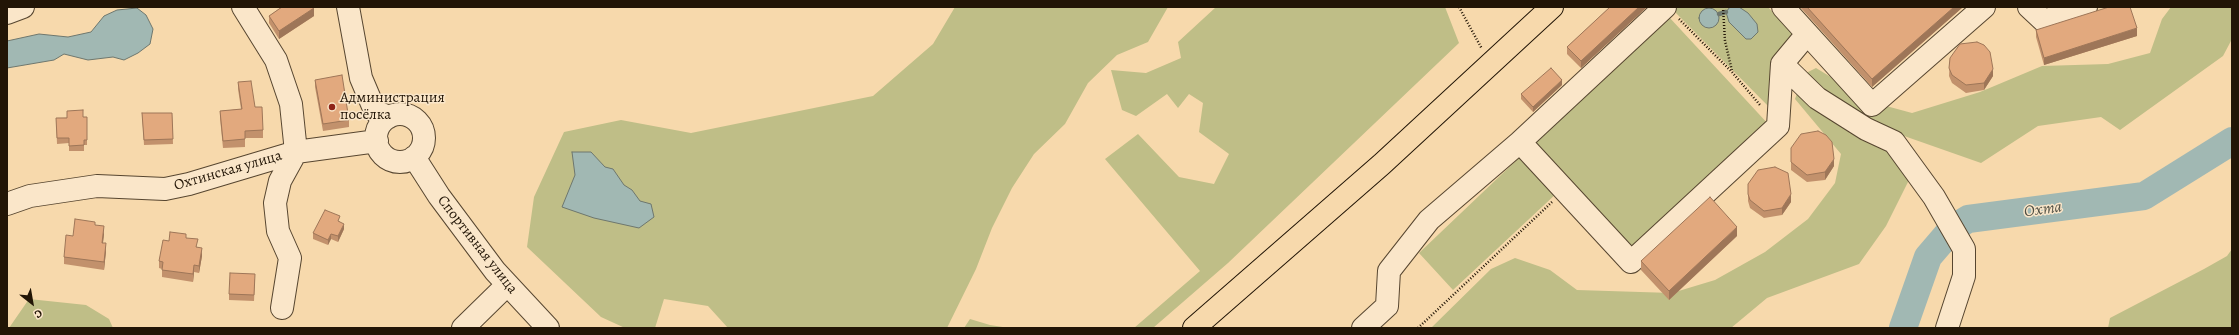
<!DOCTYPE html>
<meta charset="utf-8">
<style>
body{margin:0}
#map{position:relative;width:2239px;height:335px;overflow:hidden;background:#f7d9ac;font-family:Alegreya,serif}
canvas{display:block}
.frame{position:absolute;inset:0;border:8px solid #221506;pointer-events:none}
.north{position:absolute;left:12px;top:283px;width:40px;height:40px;-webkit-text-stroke:3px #fae6c9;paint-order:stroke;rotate:149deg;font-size:11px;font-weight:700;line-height:16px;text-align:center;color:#221506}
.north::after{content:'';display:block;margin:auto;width:14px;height:18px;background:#221506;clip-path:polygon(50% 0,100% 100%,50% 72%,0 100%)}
</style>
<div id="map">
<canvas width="2239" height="335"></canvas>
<div class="frame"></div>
<div class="north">С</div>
</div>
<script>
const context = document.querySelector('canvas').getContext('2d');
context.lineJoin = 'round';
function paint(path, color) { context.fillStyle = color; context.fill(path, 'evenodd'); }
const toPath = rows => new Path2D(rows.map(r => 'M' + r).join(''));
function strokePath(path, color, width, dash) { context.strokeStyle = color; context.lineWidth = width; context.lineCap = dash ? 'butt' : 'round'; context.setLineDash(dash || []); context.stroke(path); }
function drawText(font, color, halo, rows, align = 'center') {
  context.font = font + ' Alegreya,serif'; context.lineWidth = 3; context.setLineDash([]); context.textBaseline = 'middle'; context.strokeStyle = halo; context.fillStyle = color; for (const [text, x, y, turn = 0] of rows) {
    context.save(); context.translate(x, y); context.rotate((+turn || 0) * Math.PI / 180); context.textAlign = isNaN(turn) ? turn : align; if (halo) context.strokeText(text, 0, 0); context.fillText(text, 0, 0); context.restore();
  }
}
const green = toPath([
 [955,7,1168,7,1148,42,1117,55,1088,83,1065,124,1034,154,1012,188,992,228,976,269,947,328,728,328,708,306,664,299,655,328,625,328,601,317,527,247,534,197,564,132,621,120,691,133,873,96,933,44],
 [1216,7,1445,7,1459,43,1228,263,1153,328,1134,328,1200,271,1105,159,1138,134,1179,177,1214,184,1229,154,1199,132,1203,103,1189,94,1178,108,1167,94,1136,116,1122,110,1111,70,1146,73,1181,58,1178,42],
 [1677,7,1768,7,1795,37,1774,112,1673,10],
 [2171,7,2232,7,2232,39,2223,56,2120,130,2101,117,2038,126,1981,163,1833,111,1895,151,1909,180,1886,226,1859,264,1767,298,1731,328,1431,328,1491,269,1515,258,1550,270,1577,290,1672,293,1715,280,1765,252,1808,219,1835,183,1841,154,1795,99,1804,74,1816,68,1834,79,1853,97,1912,113,1980,92,2042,66,2108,64,2150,53,2162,19],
 [1669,17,1770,126,1636,251,1534,142],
 [1523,154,1558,192,1453,290,1419,253],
 [2232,249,2232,328,2108,328,2110,318,2204,269,2227,256],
 [29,299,86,305,109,319,113,328,9,328],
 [970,319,990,325,1009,328,964,328]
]);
const water = toPath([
 [1730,7,1739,7,1748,13,1757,24,1758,32,1751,39,1746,39,1729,22,1726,12,1730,7],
 '1699 18a10 10 0 1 1 20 0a10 10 0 1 1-20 0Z',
 [137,8,146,15,153,29,150,44,138,53,124,60,113,57,88,60,64,54,54,60,7,68,7,41,39,34,68,37,91,32,104,16,117,10,137,8],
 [572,152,591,152,605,167,613,169,624,185,632,190,640,201,651,204,654,217,639,228,594,218,562,207,575,175,572,152]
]);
const stream = toPath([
 [1719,14,1726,12]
]);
const river = toPath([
 [1903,328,1928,257,1952,229,1968,219,2144,196,2232,141]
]);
const path = toPath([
 [1459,7,1482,49],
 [1723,7,1725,41,1732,71],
 [1679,19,1732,72,1760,105],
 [1418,328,1552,202]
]);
const minor = toPath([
 [243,7,276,60,291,104,296,152,280,181,275,203,278,231,290,258,282,308],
 [348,7,361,78,375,111,389,117],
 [1665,7,1520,142,1631,262,1778,126,1782,64,1807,34],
 [1783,7,1872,105,1984,7],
 [2029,7,2044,21,2086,7],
 [7,13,23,7],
 [1782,64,1817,98,1866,129,1894,142,1934,197,1964,249,1964,276,1947,328],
 '376 138a24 24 0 1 1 48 0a24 24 0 1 1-48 0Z',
 [414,157,439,196,495,271,548,328],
 [7,204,30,196,97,186,165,189,189,184,296,152,377,141],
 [463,328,507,285],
 [1363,328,1387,306,1389,271,1429,220,1520,142]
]);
const major = toPath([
 [1194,328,1382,164,1552,7]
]);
const wall = toPath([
 [279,7,313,7,314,16,279,39,269,23,269,16,280,8],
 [1610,7,1647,7,1581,68,1567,54,1567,47],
 [1800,7,1963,7,1872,87],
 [2036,30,2137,36,2044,65,2036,37],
 [1950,58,1993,76,1984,90,1966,93,1952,83,1949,76],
 [315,80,349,120,349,127,323,131,315,87],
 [238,82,255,107,263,130,263,138,245,138,245,147,223,148,220,118,220,111,241,109,238,89],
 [1562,85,1533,112,1521,99,1521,94],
 [142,113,172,113,173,144,144,145],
 [87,117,87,145,84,145,84,151,69,151,69,143,57,144,56,118],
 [1791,148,1834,166,1825,180,1807,182,1791,170],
 [1748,184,1791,202,1782,215,1764,218,1750,208,1748,201],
 [340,221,340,222,344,229,338,242,331,239,328,245,313,239,313,233],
 [95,225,104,234,103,243,106,251,104,270,64,264,64,257,73,236],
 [1737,236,1669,300,1641,270,1641,261],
 [186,238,198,248,202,256,199,273,194,272,193,282,162,277,162,269,159,268,159,261,169,241],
 [255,279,254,301,229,300,229,294]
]);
const shadedWall = toPath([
 [1639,7,1647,7,1581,68,1581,61],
 [1954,7,1963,7,1872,87,1872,79],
 [314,8,314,16,279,39,279,31],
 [2137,28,2137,36,2044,65,2044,58],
 [1993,69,1993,76,1984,90,1984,83],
 [1562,80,1562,85,1533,112,1533,107],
 [1834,159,1834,166,1825,180,1825,172],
 [1791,194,1791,202,1782,215,1782,208],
 [344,224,344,229,338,242,338,236],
 [104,226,104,234,102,250,102,243],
 [1737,227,1737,236,1669,300,1669,291],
 [331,234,331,239,328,245,328,240],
 [106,243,106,251,104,270,104,262],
 [202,248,202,256,199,273,199,266],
 [194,265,194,272,193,282,193,274]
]);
const building = toPath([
 [282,7,313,7,314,8,279,31,269,16,282,7],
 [1610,7,1639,7,1581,61,1567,47,1610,7],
 [1807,7,1954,7,1872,79,1807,7],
 [2109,7,2130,7,2137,28,2044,58,2036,30,2109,7],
 [1977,42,1984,45,1990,52,1993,69,1984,83,1966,85,1952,75,1949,68,1950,58,1960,44,1977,42],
 [1551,68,1562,80,1533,107,1521,94,1551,68],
 [342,75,349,120,323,124,315,80,342,75],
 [251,81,255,107,262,107,263,130,245,131,245,139,223,141,220,111,242,109,238,82,251,81],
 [83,110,83,117,87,117,87,140,84,140,84,145,69,146,69,138,57,138,56,118,67,118,67,111,83,110],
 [142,113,172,113,173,139,144,140,142,113],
 [1818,131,1826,135,1832,142,1834,159,1825,172,1807,175,1791,162,1791,148,1801,134,1818,131],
 [1775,167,1788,173,1791,194,1782,208,1764,211,1750,200,1748,194,1748,184,1758,170,1775,167],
 [1710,197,1737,227,1669,291,1641,261,1710,197],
 [325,210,340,216,338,221,344,224,338,236,331,234,328,240,313,233,325,210],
 [75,219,95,222,95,225,104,226,102,243,106,243,104,262,64,257,66,235,73,236,75,219],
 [170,232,186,234,186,238,198,239,196,247,202,248,199,266,194,265,193,274,162,270,163,262,159,261,163,240,169,241,170,232],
 [230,273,255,274,254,295,229,294,230,273]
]);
const markers = [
 [332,107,4,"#8f2418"]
];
const poiNames = [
 ["Администрация",340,98],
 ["посёлка",340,115]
];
const streetNames = [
 ["Охтинская улица",228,171,-16],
 ["Спортивная улица",477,245,52]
];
const waterNames = [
 ["Охта",2043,210,-8]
];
paint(green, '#bfbe87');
paint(water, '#a1b8b3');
strokePath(water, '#6e776e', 1);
strokePath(stream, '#6e776e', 4.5);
strokePath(river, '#a1b8b3', 28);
strokePath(minor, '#574630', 24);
strokePath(major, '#221506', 24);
strokePath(path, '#221506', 2.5, [1, 2]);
strokePath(minor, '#fae6c9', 22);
strokePath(major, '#f7d9ac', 22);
paint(wall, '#c2916c');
paint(shadedWall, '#9e7658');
paint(building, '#e2a97e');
strokePath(building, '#9e7658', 1);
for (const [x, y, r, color] of markers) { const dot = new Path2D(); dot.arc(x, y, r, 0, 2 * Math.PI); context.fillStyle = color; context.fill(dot); strokePath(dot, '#fae6c9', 1.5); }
drawText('15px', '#221506', '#fae6c9', poiNames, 'left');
drawText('15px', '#221506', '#fae6c9', streetNames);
drawText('italic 16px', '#4e4e43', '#fae6c9', waterNames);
</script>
